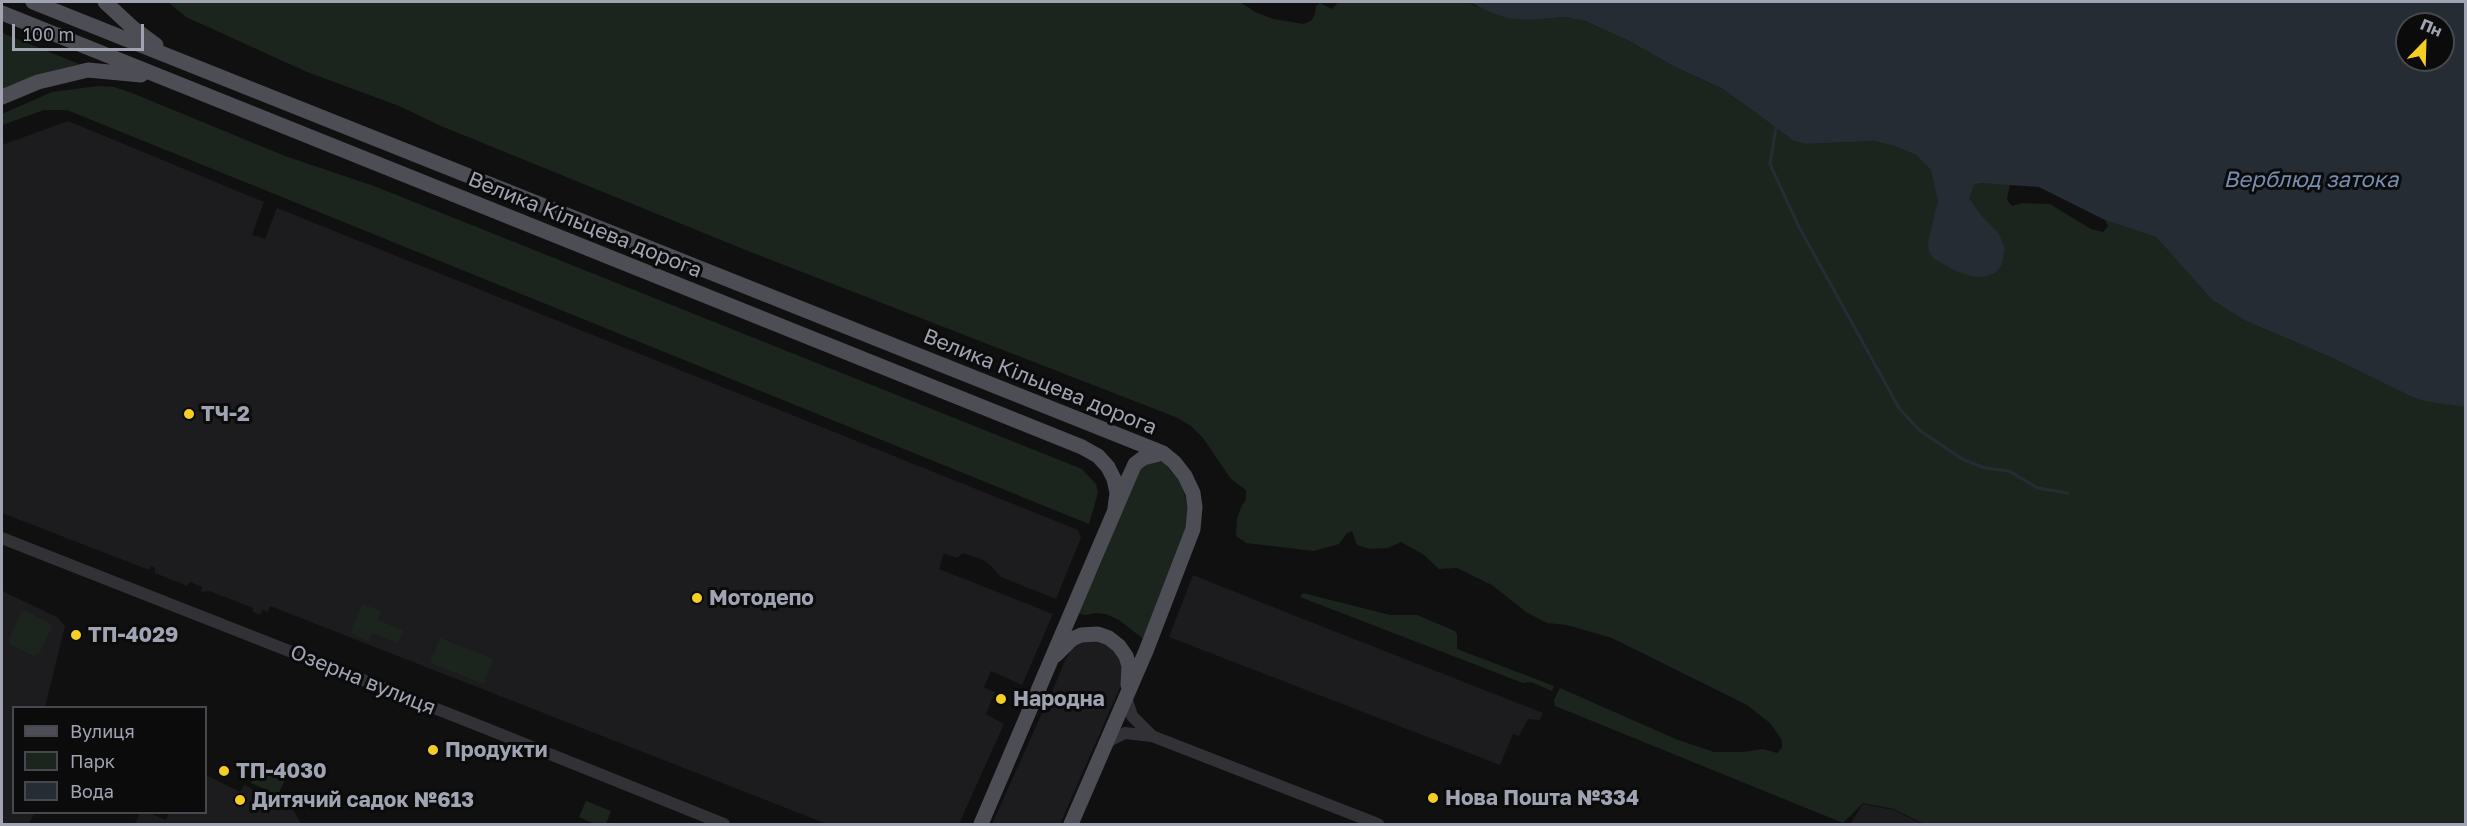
<!DOCTYPE html>
<meta charset="utf-8">
<style>
body{margin:0}
#map{position:relative;width:2467px;height:826px;overflow:hidden;background:#101011;font-family:"Golos Text",sans-serif}
canvas{display:block}
.frame{position:absolute;inset:0;border:3px solid #a0a3b2;pointer-events:none}
.legend{position:absolute;left:12px;top:706px;width:195px;height:108px;box-sizing:border-box;background:#0b0b0c;border:2px solid #47484e;margin:0;padding:8px 10px;list-style:none;font-size:18px;color:#a0a3b2}
.legend li{display:flex;align-items:center;gap:12px;height:30px}
.legend b{width:30px;border:2px solid #47484e}
.north{position:absolute;left:2395px;top:12px;width:60px;height:60px;box-sizing:border-box;background:#0b0b0c;border:2px solid #47484e;border-radius:50%;rotate:23deg;font-size:16px;font-weight:700;line-height:24px;text-align:center;color:#a0a3b2}
.north::after{content:'';display:block;margin:auto;width:21px;height:27px;background:#f5cd24;clip-path:polygon(50% 0,100% 100%,50% 72%,0 100%)}
.scale{position:absolute;left:12px;top:24px;width:132px;height:27px;box-sizing:border-box;border:3px solid #a0a3b2;border-top:0;padding-left:8px;font-size:18px;line-height:21px;white-space:nowrap;color:#a0a3b2;-webkit-text-stroke:4px #0b0b0c;paint-order:stroke}
</style>
<div id="map">
<canvas width="2467" height="826"></canvas>
<div class="frame"></div>
<ul class="legend">
<li><b style="height:8px;background:#4c4d55"></b>Вулиця</li>
<li><b style="height:16px;background:#1c241e"></b>Парк</li>
<li><b style="height:16px;background:#262c34"></b>Вода</li>
</ul>
<div class="north">Пн</div>
<div class="scale">100 m</div>
</div>
<script>
const context = document.querySelector('canvas').getContext('2d');
context.lineJoin = 'round';
function paint(path, color) { context.fillStyle = color; context.fill(path, 'evenodd'); }
const toPath = rows => new Path2D(rows.map(r => 'M' + r).join(''));
function strokePath(path, color, width, dash) { context.strokeStyle = color; context.lineWidth = width; context.lineCap = dash ? 'butt' : 'round'; context.setLineDash(dash || []); context.stroke(path); }
function drawText(font, color, halo, rows, align = 'center') {
  context.font = font + ' "Golos Text",sans-serif'; context.lineWidth = 6; context.setLineDash([]); context.textBaseline = 'middle'; context.strokeStyle = halo; context.fillStyle = color; for (const [text, x, y, turn = 0] of rows) {
    context.save(); context.translate(x, y); context.rotate((+turn || 0) * Math.PI / 180); context.textAlign = isNaN(turn) ? turn : align; if (halo) context.strokeText(text, 0, 0); context.fillText(text, 0, 0); context.restore();
  }
}
const built = toPath([
 [68,121,264,202,252,235,265,239,277,208,1078,530,1081,538,1056,599,1001,577,990,565,983,560,963,553,957,558,944,553,939,569,1053,614,1022,685,991,671,984,687,995,692,986,714,1004,724,959,824,827,824,270,606,268,612,263,610,260,615,253,612,253,608,209,591,201,592,202,587,190,582,187,586,155,573,155,568,151,566,149,570,2,513,2,145],
 [1193,575,1293,615,1543,713,1540,720,1528,719,1519,736,1513,734,1500,765,1169,637],
 [2,591,57,617,65,626,45,707,14,708,14,812,34,813,29,824,2,824],
 [1087,639,1115,644,1125,676,1060,824,992,824,1043,711,1050,712,1051,709,1046,706,1065,661,1073,646],
 [206,775,240,792,244,785,293,809,301,824,135,824,140,813,149,813,166,820,169,813,206,812],
 [1863,804,1894,810,1922,824,1850,824]
]);
const green = toPath([
 [168,2,1240,2,1255,12,1273,19,1304,24,1311,21,1315,14,1316,6,1320,3,1332,9,1338,2,1469,2,1475,6,1531,20,1565,17,1585,21,1629,41,1675,67,1723,89,1794,141,1806,144,1874,141,1894,146,1916,155,1931,170,1970,193,1974,185,1980,183,2010,184,2007,200,2012,206,2022,203,2050,204,2091,229,2103,232,2108,226,2105,220,2156,237,2212,300,2246,321,2328,356,2412,397,2465,407,2465,824,1924,824,1894,809,1863,803,1843,823,1555,706,1554,700,1560,688,1678,740,1714,752,1743,752,1763,749,1777,753,1782,748,1782,740,1770,723,1747,705,1612,638,1567,625,1547,623,1526,612,1492,585,1457,568,1439,569,1424,555,1401,542,1388,548,1370,549,1357,545,1352,531,1347,533,1339,544,1314,551,1246,543,1236,536,1237,519,1242,505,1246,500,1246,490,1231,479,1203,438,1191,426,1178,418,748,251,441,126,399,106,307,72,186,17],
 [2,33,79,64,38,75,2,90],
 [98,86,114,87,132,93,285,156,374,186,1082,469,1096,484,1098,493,1089,524,67,110,44,110,2,125,2,114,52,92],
 [1155,459,1164,463,1181,483,1188,506,1186,531,1146,641,1119,620,1106,614,1095,613,1086,615,1076,613,1099,568,1140,466],
 [1303,593,1390,615,1417,615,1455,631,1457,634,1457,649,1554,686,1552,691,1531,682,1523,683,1300,597],
 [362,604,381,611,378,620,403,630,398,643,372,633,368,641,350,633],
 [25,611,49,623,52,627,39,654,34,656,10,644,9,639,21,613],
 [440,638,493,659,484,684,430,663],
 [260,762,287,775,278,795,251,783],
 [586,801,611,811,606,824,595,824,579,817]
]);
const water = toPath([
 [1469,2,2465,2,2465,407,2425,401,2412,397,2328,356,2246,321,2212,300,2156,237,2105,220,2039,187,1980,183,1974,185,1969,198,1979,213,1999,234,2005,249,2001,266,1995,273,1983,277,1971,276,1956,271,1934,259,1929,252,1928,242,1938,201,1931,170,1916,155,1894,146,1874,141,1806,144,1794,141,1723,89,1675,67,1629,41,1585,21,1565,17,1531,20,1508,18,1490,12],
 [2407,24,2443,24,2443,60,2407,60]
]);
const stream = toPath([
 [1776,127,1770,164,1799,227,1899,408,1919,430,1962,459,1985,468,2009,471,2038,488,2068,493]
]);
const minor = toPath([
 [2,538,485,728,724,824],
 [1126,697,1132,716,1152,736],
 [1109,741,1125,733,1152,736,1378,824]
]);
const major = toPath([
 [33,2,1163,453,1174,462,1185,476,1193,493,1195,507,1193,529,1146,651,1071,824],
 [105,2,133,28,156,45],
 [2,13,1082,447,1098,456,1108,467,1114,479,1117,493,1115,508],
 [2,97,38,82,88,70,141,75],
 [1056,655,1072,639,1081,635,1098,634,1109,638,1119,646,1126,656,1129,666,1128,685],
 [981,824,1130,475,1135,464,1143,458,1163,453]
]);
const markers = [
 [189,414,6,"#f5cd24"],
 [697,598,6,"#f5cd24"],
 [76,635,6,"#f5cd24"],
 [1001,699,6,"#f5cd24"],
 [433,750,6,"#f5cd24"],
 [224,771,6,"#f5cd24"],
 [1433,798,6,"#f5cd24"],
 [240,800,6,"#f5cd24"]
];
const streetNames = [
 ["Велика Кільцева дорога",585,225,22],
 ["Велика Кільцева дорога",1040,382,22],
 ["Озерна вулиця",363,680,22]
];
const poiNames = [
 ["ТЧ-2",201,414],
 ["Мотодепо",709,598],
 ["ТП-4029",88,635],
 ["Народна",1013,699],
 ["Продукти",445,750],
 ["ТП-4030",236,771],
 ["Нова Пошта №334",1445,798],
 ["Дитячий садок №613",252,800]
];
const waterNames = [
 ["Верблюд затока",2311,180]
];
paint(built, '#1c1c1e');
paint(green, '#1c241e');
paint(water, '#262c34');
strokePath(stream, '#262c34', 3);
strokePath(minor, '#313136', 12);
strokePath(major, '#4c4d55', 15);
for (const [x, y, r, color] of markers) { const dot = new Path2D(); dot.arc(x, y, r, 0, 2 * Math.PI); context.fillStyle = color; context.fill(dot); strokePath(dot, '#0b0b0c', 2); }
drawText('21px', '#a0a3b2', '#0b0b0c', streetNames);
drawText('bold 21px', '#a0a3b2', '#0b0b0c', poiNames, 'left');
drawText('italic 22px', '#768caf', '#0b0b0c', waterNames);
</script>
